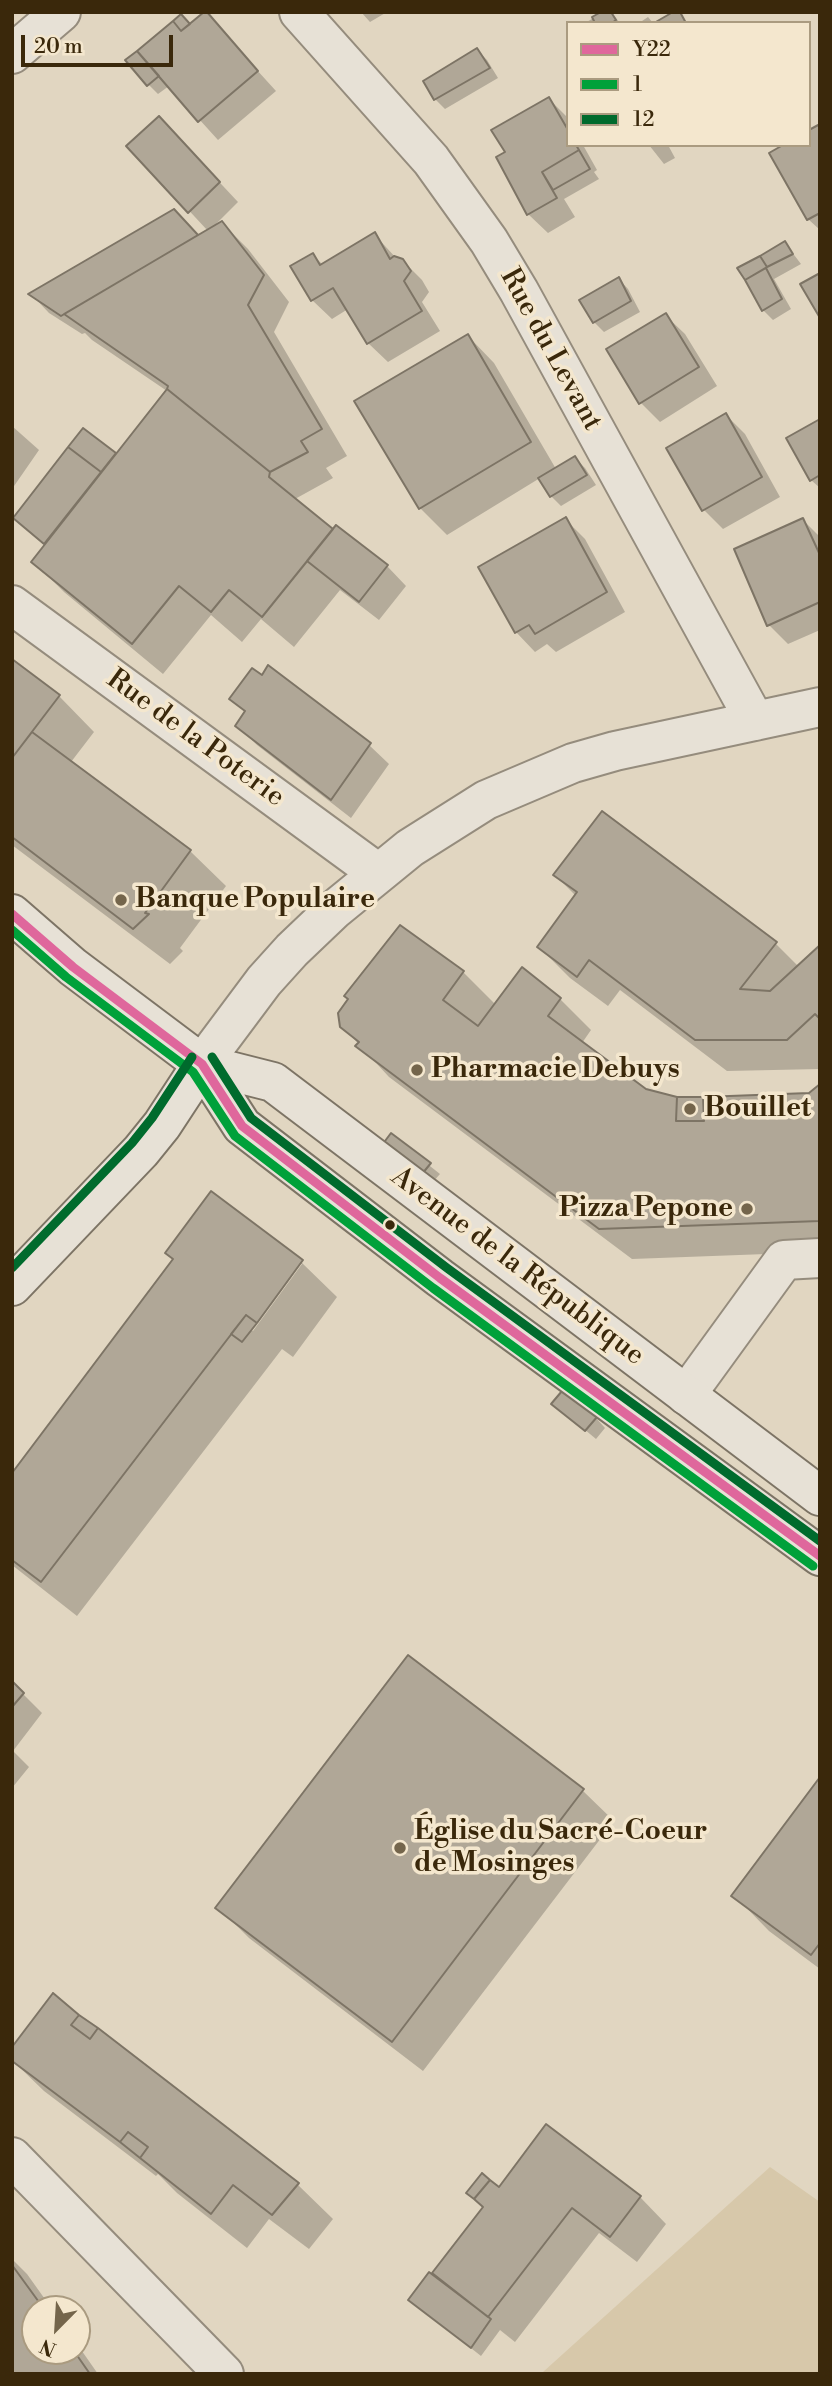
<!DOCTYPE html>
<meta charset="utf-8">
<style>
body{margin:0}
#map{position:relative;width:832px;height:2386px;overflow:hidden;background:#e1d6c1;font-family:"Libre Bodoni",serif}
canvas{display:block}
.frame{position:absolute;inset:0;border:14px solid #3a280b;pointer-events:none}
.legend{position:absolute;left:566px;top:21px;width:245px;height:126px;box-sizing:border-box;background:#f4e7ce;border:2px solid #aa9b80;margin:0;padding:9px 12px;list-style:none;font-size:21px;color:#3a280b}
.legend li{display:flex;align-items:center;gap:14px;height:35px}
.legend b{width:35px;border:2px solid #aa9b80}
.north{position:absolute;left:21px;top:2295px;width:70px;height:70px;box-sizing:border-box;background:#f4e7ce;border:2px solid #aa9b80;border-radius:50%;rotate:204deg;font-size:19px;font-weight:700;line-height:28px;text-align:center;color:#3a280b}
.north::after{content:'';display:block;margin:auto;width:24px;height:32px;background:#74654b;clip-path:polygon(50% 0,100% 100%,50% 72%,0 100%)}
.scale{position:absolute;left:21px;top:35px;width:152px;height:32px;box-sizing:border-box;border:4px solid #3a280b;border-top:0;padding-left:9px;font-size:21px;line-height:24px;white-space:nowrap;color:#3a280b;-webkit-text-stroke:5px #f4e7ce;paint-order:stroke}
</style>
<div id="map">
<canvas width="832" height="2386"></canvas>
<div class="frame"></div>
<ul class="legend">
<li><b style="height:9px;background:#df679c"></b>Y22</li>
<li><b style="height:9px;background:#00a13a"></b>1</li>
<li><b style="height:9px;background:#006b2d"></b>12</li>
</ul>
<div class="north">N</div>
<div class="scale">20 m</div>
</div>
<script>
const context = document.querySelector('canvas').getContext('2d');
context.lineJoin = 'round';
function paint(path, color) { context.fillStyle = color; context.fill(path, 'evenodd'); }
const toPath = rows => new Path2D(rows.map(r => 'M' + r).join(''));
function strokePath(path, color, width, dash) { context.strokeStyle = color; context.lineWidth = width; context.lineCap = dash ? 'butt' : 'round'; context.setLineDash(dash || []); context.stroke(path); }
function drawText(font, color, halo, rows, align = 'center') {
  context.font = font + ' "Libre Bodoni",serif'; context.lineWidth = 7; context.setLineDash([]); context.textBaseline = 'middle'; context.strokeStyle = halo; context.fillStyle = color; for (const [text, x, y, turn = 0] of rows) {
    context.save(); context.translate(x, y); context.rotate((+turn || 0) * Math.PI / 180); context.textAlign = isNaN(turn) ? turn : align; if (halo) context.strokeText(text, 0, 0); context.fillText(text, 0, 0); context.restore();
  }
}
const green = toPath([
 [770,2167,820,2202,820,2374,546,2374,543,2372]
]);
const shadow = toPath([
 [361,12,387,12,370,22],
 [604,12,611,12,620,23,585,23],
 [205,13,276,91,218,140,169,86,158,94,148,84],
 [648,17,653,23,639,23],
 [477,50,487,60,498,78,445,109,435,99],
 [549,99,568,118,568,145,583,145,597,170,594,172,599,179,564,199,575,217,548,233,528,214,507,153],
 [820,126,820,230,808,219,809,145],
 [178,138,238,202,214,226,222,223,248,249,289,302,274,332,347,456,326,468,333,478,295,499,333,532,387,566,406,586,379,620,340,590,294,647,261,619,242,642,211,615,163,674,64,592,33,561,45,546,15,518,84,430,116,456,167,391,92,340,85,333,82,334,49,313,31,294,174,211,199,236,208,231,129,146],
 [649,145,668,145,675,158,664,164],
 [375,235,396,258,402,260,422,280,429,292,422,302,440,331,388,362,368,343,348,309,332,319,312,300,313,255,323,265],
 [785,243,801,264,774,279,791,309,773,320,763,310,740,269],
 [619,279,628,289,640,312,604,332,594,322],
 [665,315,685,334,717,386,660,422,641,403],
 [468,336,494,363,556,469,575,458,585,468,596,485,561,506,551,496,540,478,447,535,420,508,357,402],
 [726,415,745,434,780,497,723,529,704,510],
 [820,421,820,488,811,480],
 [12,426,39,450,12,489],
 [565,519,585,539,625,612,556,652,547,644,535,652,516,632],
 [803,520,820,537,820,630,788,644,769,625],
 [12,661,59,696,94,732,71,762,190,851,226,886,180,948,183,951,170,964,12,845],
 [231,699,369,745,389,764,351,818,257,745,237,725,246,713],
 [555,875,775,943,799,967,820,948,820,1069,727,1071,620,990,608,1006,570,978,539,947,576,896],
 [463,972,496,1005,560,999,591,1030,582,1043,646,1091,679,1100,810,1095,820,1086,820,1252,632,1259,389,1077,342,1026],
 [391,1135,440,1174,432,1183],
 [212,1193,301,1262,337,1297,293,1357,282,1349,77,1616,12,1565,12,1476,175,1260,167,1253],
 [298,1264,302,1264,253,1331,250,1329],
 [554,1404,596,1418,605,1428,596,1439],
 [408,1658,583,1791,614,1821,423,2071,249,1938,218,1907],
 [12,1683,42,1713,13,1751,29,1767,12,1788],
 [820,1781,820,1969,769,1931,734,1895],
 [12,2060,297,2184,333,2219,309,2249,269,2219,247,2248,177,2193,158,2174,156,2176,44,2091],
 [469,2193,640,2197,666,2224,637,2262,599,2233,515,2342,500,2330,481,2356,410,2300,444,2282,434,2273,485,2208],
 [12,2259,27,2274,52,2309,35,2309,35,2351,77,2351,77,2344,98,2374,12,2374]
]);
const building = toPath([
 [204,12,207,12,258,71,198,122,137,51,173,21,181,31,204,12],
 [601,12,611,12,616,20,612,23,595,23,592,17,601,12],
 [673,12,680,12,686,23,654,23,673,12],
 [181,14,190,24,181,31,173,21,181,14],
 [477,48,490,68,434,100,423,81,477,48],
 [137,51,159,76,147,86,125,60,137,51],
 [549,97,568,130,568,145,576,145,579,150,542,172,557,198,527,215,496,157,505,152,491,130,549,97],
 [159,116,220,182,188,213,126,146,159,116],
 [820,124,820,213,807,220,769,153,783,145,809,145,809,130,820,124],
 [579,150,590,169,553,190,542,172,579,150],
 [174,209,198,235,61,316,28,294,174,209],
 [222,221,264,275,248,305,322,429,301,441,308,452,270,472,167,389,168,386,64,314,222,221],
 [375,232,390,259,394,256,403,259,411,271,404,281,422,311,367,344,333,288,311,301,290,266,313,253,320,265,375,232],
 [785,241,793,254,767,267,760,256,785,241],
 [760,256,767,267,745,280,737,268,760,256],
 [766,268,782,299,762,311,745,280,766,268],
 [820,273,820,318,800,284,820,273],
 [619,277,631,301,593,323,579,300,619,277],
 [666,313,699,367,639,404,606,349,666,313],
 [468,334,531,442,419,509,354,401,468,334],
 [167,389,270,472,269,477,333,529,262,617,229,590,211,612,179,586,132,644,31,562,167,389],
 [726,413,762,477,702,511,666,448,726,413],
 [820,419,820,475,810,481,786,438,820,419],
 [83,428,116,453,101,472,68,447,83,428],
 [68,447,101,472,44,544,13,518,68,447],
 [575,456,587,475,550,497,538,478,575,456],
 [566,517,607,592,535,634,529,625,515,633,478,567,566,517],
 [803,518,820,555,820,602,767,626,734,549,803,518],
 [336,525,388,565,359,602,307,561,336,525],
 [12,659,60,695,12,758,12,659],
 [268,665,371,743,331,800,235,726,245,711,229,699,252,668,262,675,268,665],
 [32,732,191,850,145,913,149,914,133,929,12,837,12,758,32,732],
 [602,811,777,942,740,989,770,991,820,945,820,1019,815,1014,787,1040,695,1040,589,960,577,977,537,947,577,892,553,875,602,811],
 [400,925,464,971,443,1000,478,1026,522,967,561,998,548,1016,646,1089,677,1097,676,1121,704,1121,703,1097,809,1093,820,1084,820,1221,599,1229,355,1046,359,1042,340,1027,338,1013,348,999,344,996,400,925],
 [677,1097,703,1097,704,1121,676,1121,677,1097],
 [391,1133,431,1163,422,1174,382,1145,391,1133],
 [211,1191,303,1260,257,1323,246,1315,41,1582,12,1560,12,1473,173,1259,165,1253,211,1191],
 [246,1315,257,1323,242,1342,231,1334,246,1315],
 [562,1391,597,1417,585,1431,551,1404,562,1391],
 [408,1655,584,1789,392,2042,215,1908,408,1655],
 [12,1681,24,1693,12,1707,12,1681],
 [820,1777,820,1943,811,1955,731,1896,820,1777],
 [53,1993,79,2015,71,2025,90,2039,98,2028,299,2183,272,2215,233,2185,211,2214,140,2158,148,2147,128,2132,120,2142,12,2061,12,2047,53,1993],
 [79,2015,98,2028,90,2039,71,2025,79,2015],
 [546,2124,641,2196,610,2237,572,2208,488,2317,432,2273,483,2207,474,2199,490,2180,499,2187,546,2124],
 [128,2132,148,2147,140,2158,120,2142,128,2132],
 [482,2173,490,2180,474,2199,466,2193,482,2173],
 [12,2265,44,2309,35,2309,35,2351,74,2351,90,2374,12,2374,12,2265],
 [429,2272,491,2319,471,2348,408,2300,429,2272]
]);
const street = toPath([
 [299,12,431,160,489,241,519,291,755,721],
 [12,54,61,12],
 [12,605,378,873],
 [202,1064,264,981,292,950,334,910,410,848,486,800,573,763,615,751,820,707],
 [686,1395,784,1260,820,1258],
 [12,2157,224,2374]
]);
const secondary = toPath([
 [12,914,73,967,202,1064,242,1126,440,1278,820,1556],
 [202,1064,273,1082,820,1496],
 [12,1286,141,1151,162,1125,202,1064]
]);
const bus1 = toPath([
 [12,914,73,967,202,1064,242,1126,440,1278,820,1556]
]);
const bus2 = toPath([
 [12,930,66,977,193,1072,235,1136,433,1288,813,1566]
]);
const bus3 = toPath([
 [212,1057,251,1118,447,1268,820,1541],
 [12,1268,132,1143,152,1118,192,1057]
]);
const markers = [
 [121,900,7,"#74654b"],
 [417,1070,7,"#74654b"],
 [690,1109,7,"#74654b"],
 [747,1209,7,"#74654b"],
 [390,1225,6,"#3a280b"],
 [400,1848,7,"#74654b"]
];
const streetNames = [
 ["Rue du Levant",550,350,61],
 ["Rue de la Poterie",195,739,36],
 ["Avenue de la République",517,1267,37]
];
const poiNames = [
 ["Banque Populaire",135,900],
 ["Pharmacie Debuys",431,1070],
 ["Bouillet",704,1109],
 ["Pizza Pepone",733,1209,"right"],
 ["Église du Sacré-Coeur",414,1832],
 ["de Mosinges",414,1864]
];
paint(green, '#d7c8aa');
paint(shadow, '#0003');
paint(building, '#b0a797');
strokePath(building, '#7d7465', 2);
strokePath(street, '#958c7d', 42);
strokePath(secondary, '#7d7465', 42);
strokePath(street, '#e7e1d6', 38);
strokePath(secondary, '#e7e1d6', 38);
strokePath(bus1, '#df679c', 9);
strokePath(bus2, '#00a13a', 9);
strokePath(bus3, '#006b2d', 9);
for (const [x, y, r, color] of markers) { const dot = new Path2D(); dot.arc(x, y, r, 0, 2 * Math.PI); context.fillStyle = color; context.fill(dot); strokePath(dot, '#f4e7ce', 2.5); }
drawText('28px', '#3a280b', '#f4e7ce', streetNames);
drawText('bold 28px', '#3a280b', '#f4e7ce', poiNames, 'left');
</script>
